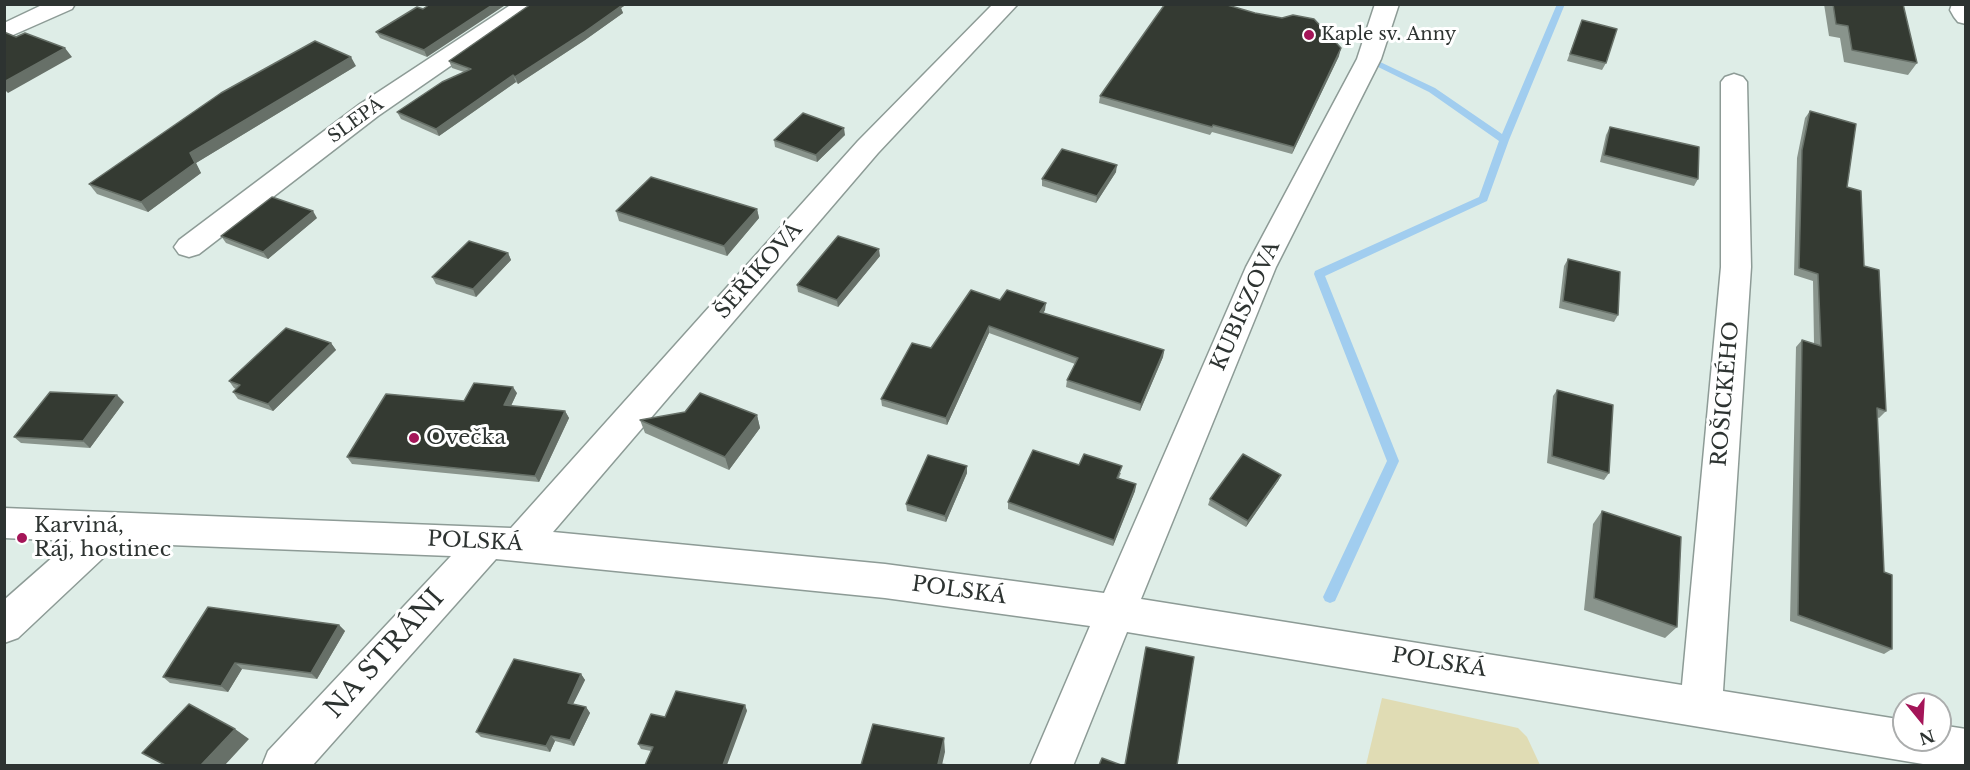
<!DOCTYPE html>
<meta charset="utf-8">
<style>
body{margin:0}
#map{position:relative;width:1970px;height:770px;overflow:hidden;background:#deede7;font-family:"Libre Baskerville",serif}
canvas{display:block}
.frame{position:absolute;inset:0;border:6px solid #2d3331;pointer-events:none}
.north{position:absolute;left:1892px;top:692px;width:60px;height:60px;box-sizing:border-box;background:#fff;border:2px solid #abadad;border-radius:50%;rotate:162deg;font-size:16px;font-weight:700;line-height:24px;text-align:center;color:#2d3331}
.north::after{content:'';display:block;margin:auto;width:21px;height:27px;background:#a41558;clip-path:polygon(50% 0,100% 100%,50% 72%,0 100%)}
</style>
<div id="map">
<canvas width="1970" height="770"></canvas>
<div class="frame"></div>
<div class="north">N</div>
</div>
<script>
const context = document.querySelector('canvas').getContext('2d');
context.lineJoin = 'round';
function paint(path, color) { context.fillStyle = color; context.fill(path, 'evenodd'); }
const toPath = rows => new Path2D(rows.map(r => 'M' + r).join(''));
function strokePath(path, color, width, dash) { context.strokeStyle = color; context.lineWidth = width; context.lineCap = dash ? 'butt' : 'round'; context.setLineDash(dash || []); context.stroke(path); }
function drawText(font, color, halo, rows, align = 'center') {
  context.font = font + ' "Libre Baskerville",serif'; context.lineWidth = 6; context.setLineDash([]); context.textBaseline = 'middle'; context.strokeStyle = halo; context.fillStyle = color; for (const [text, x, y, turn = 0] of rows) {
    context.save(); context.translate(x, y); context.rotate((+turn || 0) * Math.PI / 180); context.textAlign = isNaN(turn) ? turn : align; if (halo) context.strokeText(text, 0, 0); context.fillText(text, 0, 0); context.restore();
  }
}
const green = toPath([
 [1382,698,1518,728,1527,737,1540,765,1366,765]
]);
const stream = toPath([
 [1557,4,1565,4,1509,140,1487,201,1325,276,1399,461,1335,601,1330,603,1325,601,1323,597,1387,461,1314,274,1315,271,1479,197,1499,141,1429,92,1368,62,1373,59,1376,60,1435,88,1502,134,1557,4]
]);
const minor = toPath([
 [44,4,75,4,72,9,4,39,4,23,44,4],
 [512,4,540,4,378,116,199,254,189,257,179,254,174,247,179,240,360,104,512,4],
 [993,4,1018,4,878,153,553,532,885,564,1104,593,1246,267,1357,59,1375,4,1399,4,1381,59,1276,267,1141,599,1682,685,1721,267,1721,82,1725,77,1734,74,1743,77,1747,82,1751,267,1723,691,1904,720,1904,740,1940,740,1940,725,1966,729,1966,766,1935,766,1127,632,1073,766,1030,766,1090,626,885,598,496,559,312,766,262,766,268,751,451,556,119,543,18,638,4,643,4,600,71,541,4,538,4,508,511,528,858,141,993,4],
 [1952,4,1966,4,1966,24,1958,22,1954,17,1950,10,1952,4]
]);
const wall = toPath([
 [531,4,627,4,621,8,623,13,585,40,518,84,516,82,439,136,401,119,397,112,464,72,452,68,449,61],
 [1824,4,1903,4,1917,63,1908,75,1844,62,1840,38,1829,36],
 [423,9,427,57,380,38,376,32],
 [1582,20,1606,63,1602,70,1567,61],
 [1339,56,1292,154,1212,132,1210,135,1099,103,1100,96],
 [356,66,196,163,201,173,148,212,97,194,89,184],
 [1810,111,1847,187,1864,266,1886,411,1879,418,1877,417,1884,572,1892,649,1884,654,1790,621,1796,347,1802,340,1814,344,1813,281,1794,275,1797,158,1805,118],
 [1610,127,1698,179,1694,186,1600,162,1606,135],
 [845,135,817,162,775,147,774,140],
 [1116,172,1096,203,1042,186,1042,179],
 [757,209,759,218,727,256,619,221,616,211],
 [317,218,268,259,226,243,221,236],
 [508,253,511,260,476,297,436,284,432,277],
 [880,256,838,307,798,292,797,285],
 [1568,259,1618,315,1614,322,1559,308,1564,266],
 [1000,300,1045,310,1043,313,1164,350,1163,357,1140,411,1066,387,1067,380,1075,364,989,333,947,425,882,406,881,399,931,348],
 [331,343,336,350,273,411,238,399,233,392,236,389,234,388,229,381],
 [1557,390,1609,473,1604,480,1547,463,1553,396],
 [517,393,511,406,565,411,569,418,539,482,352,464,347,457,464,401],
 [124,402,90,448,21,443,14,437],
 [757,415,760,428,729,470,645,433,640,420],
 [1079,465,1121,473,1119,478,1136,484,1135,491,1113,546,1008,509,1008,502],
 [967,466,967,473,946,522,907,511,906,504],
 [1281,475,1278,481,1246,527,1208,505,1210,499],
 [1602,511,1677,627,1665,638,1584,610,1593,524],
 [339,625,345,631,317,679,242,669,228,692,170,683,163,677],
 [581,674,585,680,573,704,586,707,590,713,574,746,555,741,550,752,481,737,476,732],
 [745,705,747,711,651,751,641,749,638,744,665,717]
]);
const shadedWall = toPath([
 [494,4,507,4,427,57,424,50],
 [615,4,627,4,621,8,623,13,585,40,518,84,515,77],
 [65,48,72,57,8,93,4,89,4,82],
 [1341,48,1339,56,1292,154,1294,147],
 [351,57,356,66,196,163,201,173,148,212,141,202,190,153],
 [513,75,516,82,439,136,436,129],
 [844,128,845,135,817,162,816,155],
 [1117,165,1116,172,1096,203,1097,196],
 [757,209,759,218,727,256,724,246],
 [313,211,317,218,268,259,263,252],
 [879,249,880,256,838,307,837,300],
 [508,253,511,260,476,297,473,289],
 [1046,303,1045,310,1040,319,1040,312],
 [989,326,989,333,947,425,946,418],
 [331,343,336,350,273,411,268,404],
 [1164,350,1163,357,1140,411,1141,404],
 [513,387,517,393,508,412,504,405],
 [117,395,124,402,90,448,83,441],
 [565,411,569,418,539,482,535,476],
 [757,415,760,428,729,470,725,457],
 [967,466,967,473,946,522,945,516],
 [1281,475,1278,481,1246,527,1248,521],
 [1136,484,1135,491,1113,546,1114,540],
 [339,625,345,631,317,679,311,673],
 [235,663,242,669,228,692,221,686],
 [581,674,585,680,571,708,568,703],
 [745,705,747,711,727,765,723,765],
 [586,707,590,713,574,746,570,740],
 [235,729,249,739,225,765,201,765],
 [551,736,555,741,550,752,546,746],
 [944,738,945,752,942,765,938,764]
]);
const building = toPath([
 [430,4,494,4,424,50,376,32,417,7,423,9,430,4],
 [531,4,615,4,621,6,583,33,515,77,513,75,436,129,397,112,442,82,471,69,449,61,531,4],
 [1165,4,1224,4,1255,13,1282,18,1293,15,1314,19,1341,48,1294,147,1213,125,1212,127,1100,96,1165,4],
 [1833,4,1903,4,1917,63,1852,50,1848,26,1836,24,1833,4],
 [1582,20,1617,29,1606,63,1570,54,1582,20],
 [4,32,16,37,25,33,65,48,4,82,4,32],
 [315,41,351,57,190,153,195,163,141,202,89,184,221,93,315,41],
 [1810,111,1856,124,1847,187,1861,191,1864,266,1879,270,1886,411,1877,408,1884,572,1892,575,1892,649,1798,615,1802,340,1821,346,1818,274,1799,268,1802,150,1810,111],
 [803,113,844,128,816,155,774,140,803,113],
 [1610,127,1699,147,1698,179,1604,155,1610,127],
 [1062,149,1117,165,1097,196,1042,179,1062,149],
 [651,177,757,209,724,246,616,211,651,177],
 [272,197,313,211,263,252,221,236,272,197],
 [838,236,879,249,837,300,797,285,838,236],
 [469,241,508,253,473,289,432,277,469,241],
 [1568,259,1620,272,1618,315,1563,301,1568,259],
 [971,290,1000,300,1007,290,1046,303,1040,312,1164,350,1141,404,1067,380,1078,358,989,326,946,418,881,399,912,343,931,348,971,290],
 [286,328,331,343,268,404,233,392,240,385,229,381,286,328],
 [474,383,513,387,504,405,565,411,535,476,347,457,386,394,464,401,474,383],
 [1557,390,1613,405,1609,473,1552,456,1557,390],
 [50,392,117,395,83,441,14,437,50,392],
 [700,393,757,415,725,457,640,420,685,412,700,393],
 [1033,450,1079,465,1084,454,1122,466,1117,478,1136,484,1114,540,1008,502,1033,450],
 [1243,454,1281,475,1248,521,1210,499,1243,454],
 [928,455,967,466,945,516,906,504,928,455],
 [1602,511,1681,537,1677,627,1594,598,1602,511],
 [208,607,339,625,311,673,235,663,221,686,163,677,208,607],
 [1146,647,1194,657,1177,765,1125,765,1146,647],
 [514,659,581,674,568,703,586,707,570,740,551,736,546,746,476,732,514,659],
 [676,691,745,705,723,765,645,765,653,747,638,744,651,714,665,717,676,691],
 [189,704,235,729,201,765,165,765,142,753,189,704],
 [873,724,944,738,938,764,949,765,861,765,873,724],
 [1102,758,1121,765,1099,765,1102,758]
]);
const markers = [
 [1309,35,6,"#a41558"],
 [414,438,6,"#a41558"],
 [22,538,6,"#a41558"]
];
const farPoinames = [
 ["Kaple sv. Anny",1321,35]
];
const farStreetnames = [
 ["SLEPÁ",356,121,-36]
];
const streetNames = [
 ["ŠEŘÍKOVÁ",759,271,-49],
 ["KUBISZOVA",1246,306,-66],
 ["ROŠICKÉHO",1726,394,-85],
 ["POLSKÁ",475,542,3],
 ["POLSKÁ",959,591,8],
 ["POLSKÁ",1439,663,9]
];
const poiNames = [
 ["Ovečka",426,438],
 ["Karviná,",34,526],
 ["Ráj, hostinec",34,550]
];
const nearStreetnames = [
 ["NA STRÁNI",385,654,-48]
];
paint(green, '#e0dcb4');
paint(stream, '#a1cdef');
strokePath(minor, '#8d9b96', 3);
paint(minor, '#fff');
paint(wall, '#89948c');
paint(shadedWall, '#677068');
paint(building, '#343a32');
strokePath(building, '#677068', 1.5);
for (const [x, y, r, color] of markers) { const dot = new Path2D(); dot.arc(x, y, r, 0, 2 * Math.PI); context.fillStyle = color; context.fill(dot); strokePath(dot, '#fff', 2); }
drawText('18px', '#2d3331', '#fff', farPoinames, 'left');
drawText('18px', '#2d3331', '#fff', farStreetnames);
drawText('21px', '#2d3331', '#fff', streetNames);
drawText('21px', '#2d3331', '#fff', poiNames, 'left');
drawText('26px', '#2d3331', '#fff', nearStreetnames);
</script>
